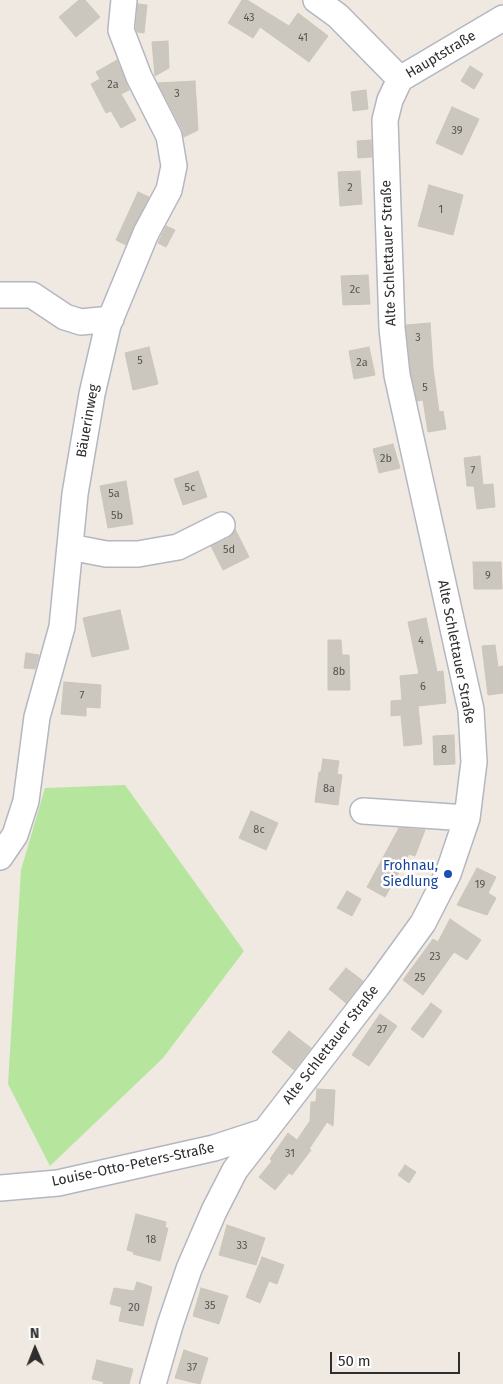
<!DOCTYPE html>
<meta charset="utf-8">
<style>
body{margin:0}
#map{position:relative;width:503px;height:1384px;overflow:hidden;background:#efe9e1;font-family:"Fira Sans",sans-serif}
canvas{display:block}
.north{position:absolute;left:10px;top:1324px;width:50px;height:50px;-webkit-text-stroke:4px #fff;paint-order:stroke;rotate:359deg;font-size:14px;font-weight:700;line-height:20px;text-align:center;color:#2e2e2e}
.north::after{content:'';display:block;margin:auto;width:18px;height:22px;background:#2e2e2e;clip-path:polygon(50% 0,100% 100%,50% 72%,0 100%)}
.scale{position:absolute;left:330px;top:1352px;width:130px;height:22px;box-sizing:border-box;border:2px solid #2e2e2e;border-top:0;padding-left:6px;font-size:15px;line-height:18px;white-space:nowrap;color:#2e2e2e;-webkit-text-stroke:4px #fff;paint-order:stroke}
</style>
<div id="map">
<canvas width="503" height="1384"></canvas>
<div class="north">N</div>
<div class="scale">50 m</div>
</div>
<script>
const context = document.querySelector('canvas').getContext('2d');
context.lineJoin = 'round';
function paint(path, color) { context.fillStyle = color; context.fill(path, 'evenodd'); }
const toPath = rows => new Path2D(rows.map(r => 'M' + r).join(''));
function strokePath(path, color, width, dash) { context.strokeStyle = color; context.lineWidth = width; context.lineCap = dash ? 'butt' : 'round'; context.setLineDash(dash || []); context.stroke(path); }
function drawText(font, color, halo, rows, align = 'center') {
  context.font = font + ' "Fira Sans",sans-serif'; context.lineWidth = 5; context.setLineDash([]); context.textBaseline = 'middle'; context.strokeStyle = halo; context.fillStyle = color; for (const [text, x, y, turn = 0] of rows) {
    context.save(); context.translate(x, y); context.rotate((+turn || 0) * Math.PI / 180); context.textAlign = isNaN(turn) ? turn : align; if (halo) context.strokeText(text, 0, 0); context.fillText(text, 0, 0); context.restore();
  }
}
const green = toPath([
 [125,785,244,951,163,1058,50,1166,8,1084,21,870,45,788]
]);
const building = toPath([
 [79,0,85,0,100,17,76,37,59,17,79,0],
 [242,0,247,0,289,26,298,13,328,36,309,62,260,27,253,38,228,23,242,0],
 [138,4,147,5,144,33,137,32,136,28,138,4],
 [168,41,169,68,155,76,152,42,168,41],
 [117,60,129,90,121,94,136,120,121,128,111,111,106,113,91,84,100,79,96,72,117,60],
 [470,66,483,74,474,89,461,81,470,66],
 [195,81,198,130,184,137,182,129,158,83,195,81],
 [366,90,368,109,353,111,351,92,366,90],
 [452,107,479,119,462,155,436,143,452,107],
 [371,140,372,157,358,158,357,141,371,140],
 [360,171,362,204,340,206,338,172,360,171],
 [429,185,463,195,453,235,418,226,429,185],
 [138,192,149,197,126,245,116,240,138,192],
 [166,226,175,230,166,247,158,243,166,226],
 [368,275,370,304,343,305,341,276,368,275],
 [430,323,433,368,439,412,443,411,446,429,428,432,423,400,417,401,411,373,406,325,430,323],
 [149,347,158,384,133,390,125,353,149,347],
 [369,347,375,375,354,379,349,351,369,347],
 [393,444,400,468,379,473,373,449,393,444],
 [480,456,483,485,493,484,495,507,477,509,474,486,467,486,464,458,480,456],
 [198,471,207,497,183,505,174,479,198,471],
 [126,481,133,524,108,528,100,486,126,481],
 [235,529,249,557,223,570,211,546,229,538,235,529],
 [473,562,501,562,502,589,474,589,473,562],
 [120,610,129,649,92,657,83,618,120,610],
 [426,618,437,672,443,671,446,703,418,706,422,744,404,746,401,715,391,716,391,701,402,700,400,676,419,674,408,622,426,618],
 [328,640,341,640,342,655,349,655,350,690,328,690,328,640],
 [495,645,498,667,503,666,503,693,488,695,482,646,495,645],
 [26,653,39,655,35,669,24,668,26,653],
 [64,682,101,685,100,708,86,707,86,716,61,714,64,682],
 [454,735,455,764,434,765,433,736,454,735],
 [323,759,339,761,337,774,342,775,338,805,315,802,319,772,321,772,323,759],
 [251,811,278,823,266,850,239,838,251,811],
 [399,828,425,830,415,856,409,854,385,897,367,887,399,828],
 [477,868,496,877,488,893,496,898,487,915,457,905,477,868],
 [347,891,361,899,352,916,337,908,347,891],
 [450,919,481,940,467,960,454,952,423,995,403,980,433,939,438,942,450,919],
 [346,968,363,981,346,1003,329,989,346,968],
 [431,1003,442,1011,423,1038,411,1029,431,1003],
 [380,1014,397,1026,369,1066,352,1055,380,1014],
 [289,1031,311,1048,294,1070,272,1052,289,1031],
 [317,1089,335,1090,333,1126,327,1122,309,1149,311,1150,292,1175,289,1173,275,1190,259,1177,272,1161,270,1159,288,1133,297,1140,310,1121,311,1102,316,1102,317,1089],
 [405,1165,416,1172,409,1183,398,1175,405,1165],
 [136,1214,166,1222,165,1228,168,1228,160,1261,133,1254,134,1252,127,1250,136,1214],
 [227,1225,265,1238,256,1265,219,1255,227,1225],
 [262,1257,284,1265,277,1284,269,1281,260,1303,246,1297,262,1257],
 [137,1282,152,1287,143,1326,119,1321,122,1307,110,1304,114,1288,134,1291,137,1282],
 [201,1288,228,1296,219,1324,193,1316,201,1288],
 [184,1350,208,1358,200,1384,175,1378,184,1350],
 [97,1360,133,1369,129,1384,103,1384,104,1382,92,1379,97,1360]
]);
const minor = toPath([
 [316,0,338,16,400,79],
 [400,79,503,18],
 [0,295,32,295,65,317,81,322,111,319],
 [70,547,106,554,138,554,178,547,222,525],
 [363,811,467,818],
 [0,857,15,835,26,801,37,717,62,627,75,494,92,394,108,325,146,233,169,190,174,166,169,136,139,77,121,30,124,0],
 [0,1188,58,1183,214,1148,263,1132],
 [153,1384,170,1325,189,1269,214,1211,235,1170,378,985,423,923,448,874,467,818,474,762,471,710,397,375,392,328,385,120,390,100,400,79]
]);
const markers = [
 [448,874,5,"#1a4fb4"]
];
const numberNames = [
 ["43",249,18],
 ["41",303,38],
 ["2a",113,85],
 ["3",177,94],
 ["39",457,131],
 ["2",350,188],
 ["1",441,210],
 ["2c",355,290],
 ["3",418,338],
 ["5",140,361],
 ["2a",362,363],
 ["5",425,388],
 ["2b",386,459],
 ["7",473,471],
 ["5c",190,488],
 ["5a",114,494],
 ["5b",117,516],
 ["5d",229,550],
 ["9",488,576],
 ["4",421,641],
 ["8b",339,672],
 ["6",423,687],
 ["7",82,696],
 ["8",444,750],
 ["8a",329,789],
 ["8c",259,830],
 ["19",480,885],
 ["23",435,957],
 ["25",420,978],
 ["27",382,1030],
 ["31",290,1154],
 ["18",151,1240],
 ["33",242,1246],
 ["35",210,1306],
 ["20",134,1308],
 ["37",192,1368]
];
const streetNames = [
 ["Hauptstraße",441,55,-31],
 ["Alte Schlettauer Straße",389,253,-92],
 ["Bäuerinweg",88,421,-80],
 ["Alte Schlettauer Straße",456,652,79],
 ["Alte Schlettauer Straße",331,1045,-52],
 ["Louise-Otto-Peters-Straße",133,1165,-12]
];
const transitNames = [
 ["Frohnau,",438,866],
 ["Siedlung",438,882]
];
paint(green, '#b6e59e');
paint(building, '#cbc7bf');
strokePath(building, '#cbc5ba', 1);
strokePath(minor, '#b4b7c1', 28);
strokePath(minor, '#fff', 25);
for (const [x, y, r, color] of markers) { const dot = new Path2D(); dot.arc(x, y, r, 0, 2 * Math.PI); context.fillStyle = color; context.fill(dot); strokePath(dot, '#fff', 2); }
drawText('11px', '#555452', null, numberNames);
drawText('14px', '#2e2e2e', '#fff', streetNames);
drawText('14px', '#164399', '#fff', transitNames, 'right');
</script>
